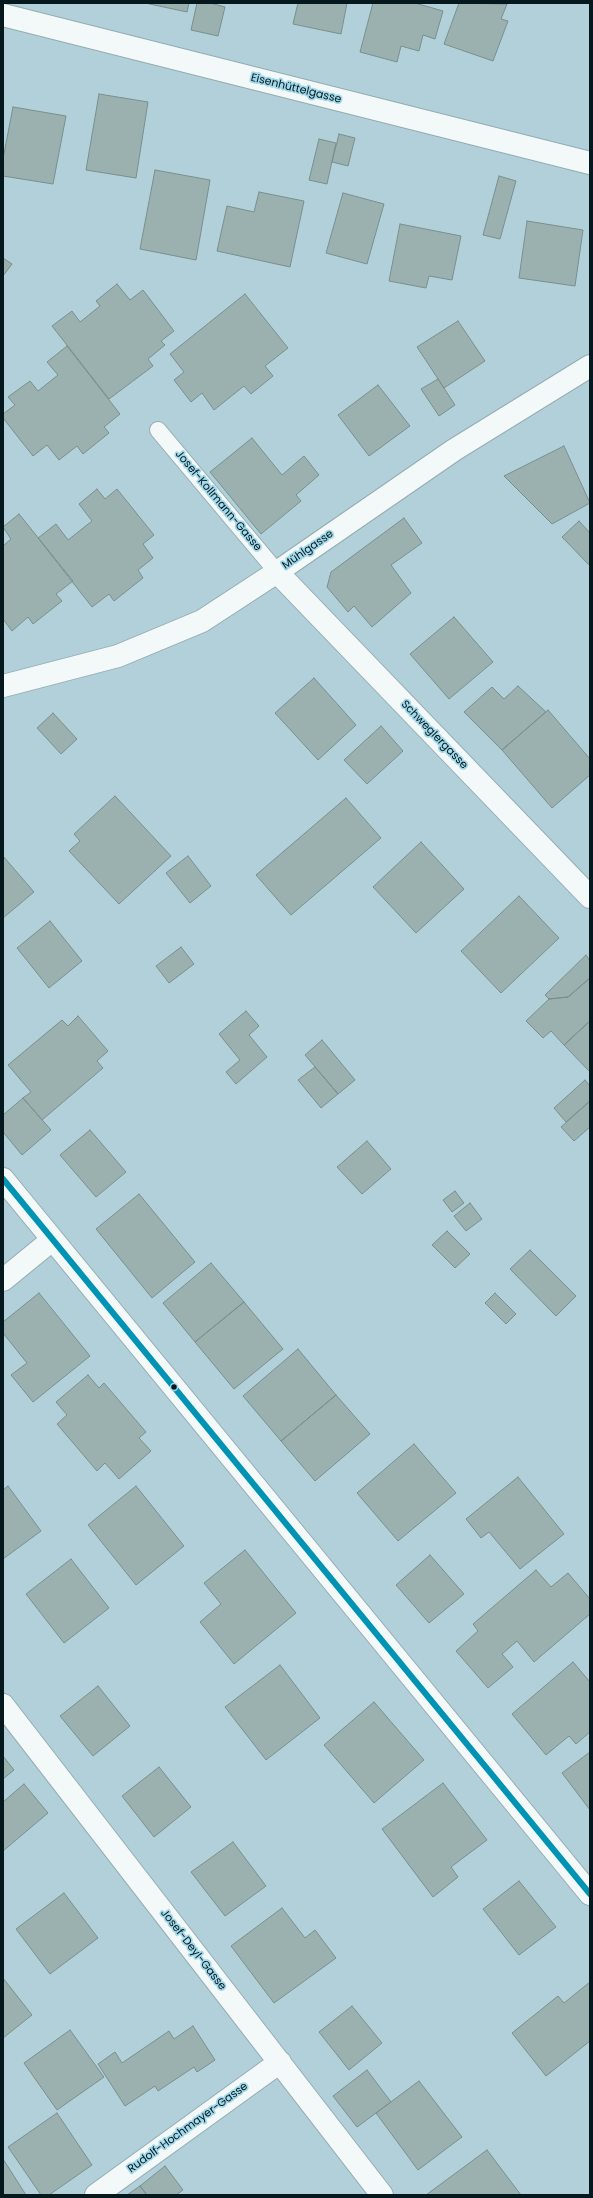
<!DOCTYPE html>
<meta charset="utf-8">
<style>
body{margin:0}
#map{position:relative;width:593px;height:2198px;overflow:hidden;background:#b2d0d9;font-family:Poppins,sans-serif}
canvas{display:block}
.frame{position:absolute;inset:0;border:4px solid #04181e;pointer-events:none}
</style>
<div id="map">
<canvas width="593" height="2198"></canvas>
<div class="frame"></div>
</div>
<script>
const context = document.querySelector('canvas').getContext('2d');
context.lineJoin = 'round';
function paint(path, color) { context.fillStyle = color; context.fill(path, 'evenodd'); }
const toPath = rows => new Path2D(rows.map(r => 'M' + r).join(''));
function strokePath(path, color, width, dash) { context.strokeStyle = color; context.lineWidth = width; context.lineCap = dash ? 'butt' : 'round'; context.setLineDash(dash || []); context.stroke(path); }
function drawText(font, color, halo, rows, align = 'center') {
  context.font = font + ' Poppins,sans-serif'; context.lineWidth = 3.5; context.setLineDash([]); context.textBaseline = 'middle'; context.strokeStyle = halo; context.fillStyle = color; for (const [text, x, y, turn = 0] of rows) {
    context.save(); context.translate(x, y); context.rotate((+turn || 0) * Math.PI / 180); context.textAlign = isNaN(turn) ? turn : align; if (halo) context.strokeText(text, 0, 0); context.fillText(text, 0, 0); context.restore();
  }
}
const building = toPath([
 [145,3,189,3,187,12,145,3],
 [197,3,210,3,225,7,218,36,191,30,197,3],
 [298,3,347,3,341,34,293,24,298,3],
 [373,3,415,3,443,11,435,39,423,35,419,51,401,46,397,62,360,52,373,3],
 [459,3,507,4,501,19,508,21,493,61,444,44,459,3],
 [99,94,148,102,136,178,86,170,99,94],
 [13,107,66,116,53,184,3,176,3,159,13,107],
 [339,134,355,138,348,166,332,162,339,134],
 [319,139,336,143,327,184,309,180,319,139],
 [155,170,210,180,196,260,140,249,155,170],
 [499,176,516,181,500,239,483,235,499,176],
 [259,192,304,201,290,267,217,251,227,206,254,212,259,192],
 [343,193,384,204,367,264,326,253,343,193],
 [527,221,583,230,575,286,519,278,527,221],
 [400,224,461,236,452,280,429,276,426,288,389,281,400,224],
 [3,258,12,264,3,276,3,258],
 [117,284,130,300,143,290,174,331,161,341,165,345,148,359,153,366,109,399,52,326,72,311,80,322,100,306,96,301,117,284],
 [245,294,288,348,265,366,273,376,251,394,244,386,214,410,202,393,191,402,174,380,184,372,170,354,245,294],
 [458,321,485,361,444,388,417,347,458,321],
 [67,346,120,414,104,427,109,433,83,454,77,446,59,460,47,445,33,456,3,418,3,414,15,405,8,397,30,381,38,391,58,375,47,362,67,346],
 [438,379,455,405,439,416,421,389,438,379],
 [378,385,410,426,369,456,338,415,378,385],
 [252,438,282,475,304,456,319,475,296,495,301,501,261,534,210,472,252,438],
 [564,446,590,503,552,524,504,476,564,446],
 [97,489,105,499,117,489,154,535,143,544,153,558,138,570,143,578,114,601,109,594,92,607,38,538,56,524,68,540,92,521,79,504,97,489],
 [19,514,73,581,56,594,62,601,33,624,28,617,12,631,3,619,3,546,11,539,3,527,19,514],
 [404,518,422,543,391,565,411,593,372,627,354,606,348,612,327,587,331,572,404,518],
 [579,521,590,533,590,566,562,537,579,521],
 [454,617,493,662,449,699,410,654,454,617],
 [314,678,356,725,318,760,275,713,314,678],
 [518,686,546,712,502,750,464,712,492,687,504,699,518,686],
 [548,710,590,759,590,775,552,808,502,750,548,710],
 [53,713,77,739,61,754,37,728,53,713],
 [381,726,403,751,367,784,344,760,381,726],
 [115,796,171,856,119,904,69,851,80,841,74,834,115,796],
 [346,798,381,838,291,915,256,875,346,798],
 [421,842,464,889,416,933,373,887,421,842],
 [3,856,34,892,3,918,3,856],
 [188,856,211,886,190,903,166,873,188,856],
 [519,896,559,938,501,993,461,951,519,896],
 [50,921,82,961,49,988,17,948,50,921],
 [181,947,194,964,169,983,156,966,181,947],
 [586,955,590,961,590,978,568,997,549,999,545,995,586,955],
 [590,978,590,1021,564,1045,551,1031,543,1038,526,1021,549,999,568,997,590,978],
 [246,1011,259,1026,249,1035,267,1057,236,1084,226,1072,240,1060,219,1034,246,1011],
 [78,1016,108,1051,97,1061,103,1068,42,1120,23,1098,31,1092,8,1065,62,1020,68,1026,78,1016],
 [590,1021,590,1072,564,1045,590,1021],
 [322,1040,355,1080,338,1094,305,1055,322,1040],
 [315,1067,338,1094,321,1108,298,1080,315,1067],
 [585,1080,590,1086,590,1101,566,1122,554,1108,585,1080],
 [23,1098,51,1130,22,1155,3,1132,3,1115,23,1098],
 [590,1101,590,1127,574,1141,561,1127,590,1101],
 [90,1130,126,1172,96,1197,60,1155,90,1130],
 [367,1141,391,1169,362,1194,337,1167,367,1141],
 [455,1191,464,1203,452,1212,443,1200,455,1191],
 [139,1194,195,1262,152,1298,96,1229,139,1194],
 [470,1203,482,1219,466,1231,454,1216,470,1203],
 [447,1231,470,1254,455,1268,432,1245,447,1231],
 [530,1250,576,1296,556,1316,510,1269,530,1250],
 [211,1263,244,1302,195,1342,163,1303,211,1263],
 [39,1293,90,1356,33,1402,11,1375,27,1363,3,1333,3,1322,39,1293],
 [495,1293,516,1314,506,1324,485,1303,495,1293],
 [244,1302,283,1349,234,1389,195,1342,244,1302],
 [298,1349,336,1395,281,1441,243,1396,298,1349],
 [88,1375,99,1388,104,1383,146,1432,139,1438,151,1451,119,1479,105,1463,97,1471,57,1424,67,1415,56,1402,88,1375],
 [336,1395,370,1434,315,1481,281,1441,336,1395],
 [414,1444,456,1493,398,1541,357,1493,414,1444],
 [518,1477,564,1534,520,1569,489,1532,481,1538,466,1519,518,1477],
 [8,1486,41,1531,3,1559,3,1490,8,1486],
 [136,1486,184,1546,136,1585,88,1525,136,1486],
 [245,1550,296,1613,234,1664,200,1622,221,1604,204,1583,245,1550],
 [430,1555,464,1594,429,1623,396,1585,430,1555],
 [71,1559,109,1608,64,1643,26,1594,71,1559],
 [536,1570,551,1587,568,1573,590,1599,590,1614,534,1662,517,1641,502,1654,513,1667,488,1688,456,1651,478,1631,473,1624,536,1570],
 [573,1662,590,1682,590,1732,576,1744,569,1736,546,1755,512,1714,573,1662],
 [280,1665,320,1718,266,1760,225,1707,280,1665],
 [98,1686,130,1726,93,1756,60,1716,98,1686],
 [374,1702,424,1760,374,1803,324,1745,374,1702],
 [590,1752,590,1810,562,1773,590,1752],
 [3,1756,14,1770,3,1779,3,1756],
 [159,1767,191,1807,154,1837,122,1796,159,1767],
 [443,1783,487,1840,451,1867,458,1877,433,1897,382,1829,443,1783],
 [24,1784,48,1813,3,1851,3,1802,24,1784],
 [233,1842,266,1886,225,1916,191,1872,233,1842],
 [519,1881,556,1927,519,1955,483,1909,519,1881],
 [64,1893,98,1938,50,1974,16,1929,64,1893],
 [282,1908,305,1938,315,1930,336,1958,274,2003,231,1946,282,1908],
 [3,1978,32,2015,3,2038,3,1978],
 [590,1982,590,2041,546,2076,512,2033,558,1996,564,2003,590,1982],
 [352,2006,382,2043,349,2070,319,2032,352,2006],
 [193,2026,215,2060,197,2072,194,2067,158,2091,155,2086,125,2106,98,2064,115,2052,122,2063,169,2031,174,2039,193,2026],
 [70,2030,104,2077,57,2110,24,2063,70,2030],
 [367,2070,391,2102,357,2127,333,2096,367,2070],
 [419,2081,462,2137,418,2170,376,2113,419,2081],
 [57,2113,92,2165,49,2195,41,2195,8,2147,57,2113],
 [487,2150,521,2195,426,2195,487,2150],
 [3,2159,26,2195,3,2195,3,2159],
 [165,2166,183,2190,176,2195,147,2195,140,2186,165,2166],
 [140,2186,147,2195,127,2195,140,2186]
]);
const service = toPath([
 [158,430,277,572]
]);
const minor = toPath([
 [3,15,590,163],
 [277,572,590,897],
 [3,1179,590,1894],
 [3,1280,52,1240],
 [3,1705,382,2195],
 [96,2195,280,2062]
]);
const tertiary = toPath([
 [3,686,118,656,202,621,277,572,454,450,590,366]
]);
const bus1 = toPath([
 [3,1179,590,1894]
]);
const markers = [
 [174,1387,3.5,"#04181e"]
];
const streetNames = [
 ["Eisenhüttelgasse",296,89,14],
 ["Josef-Kollmann-Gasse",218,501,50],
 ["Mühlgasse",308,550,-35],
 ["Schweglergasse",434,735,46],
 ["Josef-Deyl-Gasse",193,1950,52],
 ["Rudolf-Hochmayer-Gasse",188,2128,-36]
];
paint(building, '#9bb1b0');
strokePath(building, '#798f8e', 1);
strokePath(service, '#94acb2', 18);
strokePath(minor, '#94acb2', 24);
strokePath(tertiary, '#94acb2', 24);
strokePath(service, '#f3f8f9', 16);
strokePath(minor, '#f3f8f9', 22);
strokePath(tertiary, '#f3f8f9', 22);
strokePath(bus1, '#0193b4', 6);
for (const [x, y, r, color] of markers) { const dot = new Path2D(); dot.arc(x, y, r, 0, 2 * Math.PI); context.fillStyle = color; context.fill(dot); strokePath(dot, '#a2d8e9', 1.5); }
drawText('11px', '#04181e', '#a2d8e9', streetNames);
</script>
